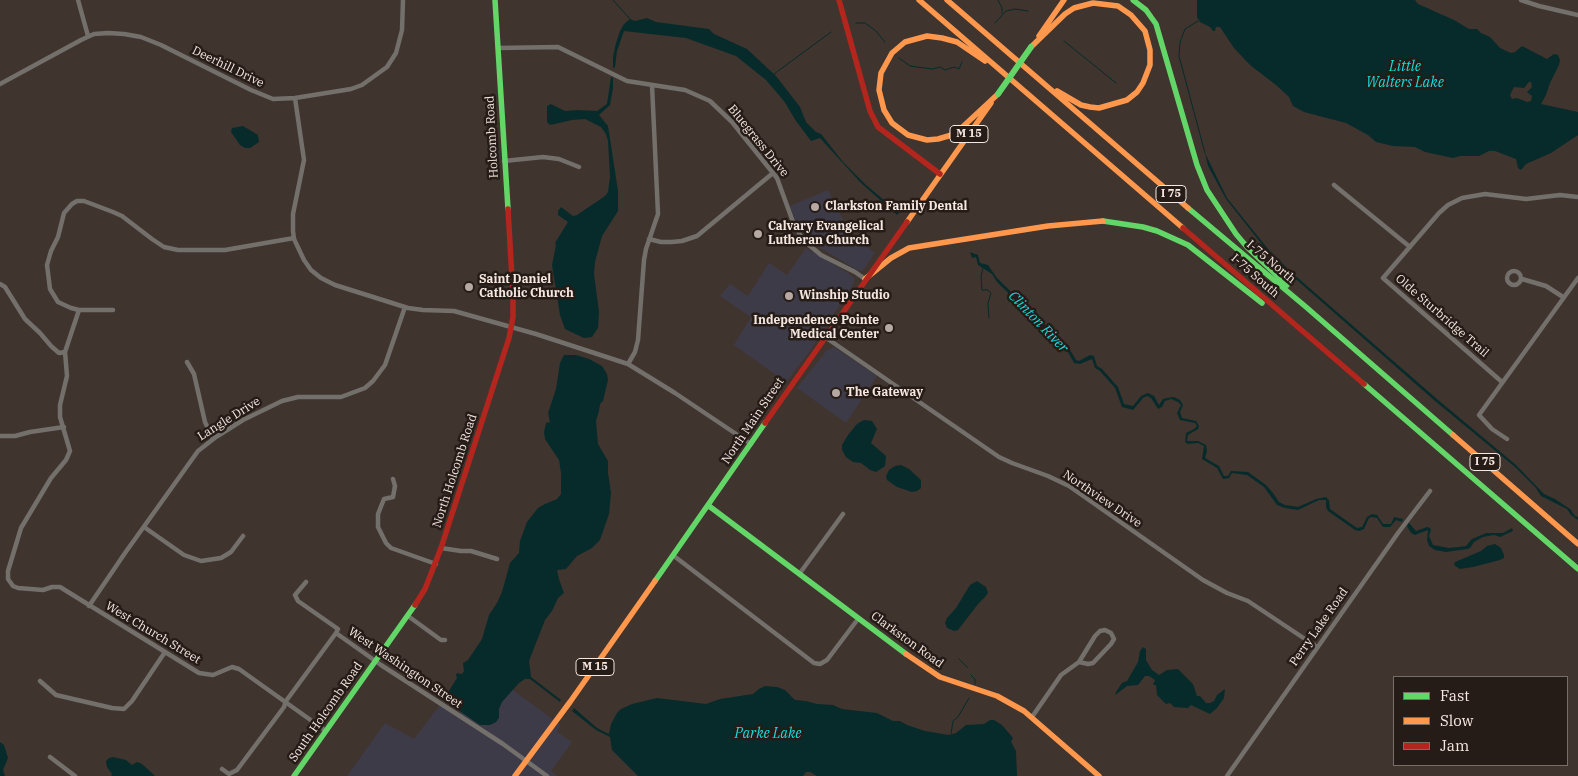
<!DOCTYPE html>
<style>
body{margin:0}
#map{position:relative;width:1578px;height:776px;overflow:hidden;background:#40342e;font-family:"IBM Plex Serif",serif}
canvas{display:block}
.legend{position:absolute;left:1393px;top:676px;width:175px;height:90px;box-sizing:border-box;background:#261c17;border:1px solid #796d67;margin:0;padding:6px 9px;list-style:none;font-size:15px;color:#f6e7e0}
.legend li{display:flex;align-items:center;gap:10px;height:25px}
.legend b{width:25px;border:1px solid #796d67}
</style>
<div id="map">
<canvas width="1578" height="776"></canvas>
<ul class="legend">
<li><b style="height:6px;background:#63d668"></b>Fast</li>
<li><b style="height:6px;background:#ff974d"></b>Slow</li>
<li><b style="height:6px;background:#b3261e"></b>Jam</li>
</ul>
</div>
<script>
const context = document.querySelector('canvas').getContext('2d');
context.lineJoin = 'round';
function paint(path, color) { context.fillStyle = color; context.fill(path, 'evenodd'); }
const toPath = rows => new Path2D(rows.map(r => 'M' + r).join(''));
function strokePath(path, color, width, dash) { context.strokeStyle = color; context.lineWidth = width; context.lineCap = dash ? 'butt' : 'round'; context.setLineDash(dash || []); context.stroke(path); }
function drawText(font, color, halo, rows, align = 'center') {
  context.font = font + ' "IBM Plex Serif",serif'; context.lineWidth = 5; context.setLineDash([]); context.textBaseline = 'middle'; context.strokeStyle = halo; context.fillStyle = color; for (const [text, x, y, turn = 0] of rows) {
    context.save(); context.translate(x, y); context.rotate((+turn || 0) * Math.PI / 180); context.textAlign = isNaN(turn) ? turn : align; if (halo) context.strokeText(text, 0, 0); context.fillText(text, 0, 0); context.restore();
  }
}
const commercial = toPath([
 [828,190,843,220,838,226,875,253,863,270,859,271,812,243,802,232,795,220,790,206],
 [806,248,848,273,854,278,854,283,810,351,786,382,734,345,751,317,720,296,730,284,748,296,769,263,787,275],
 [834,347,877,376,846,423,797,388,827,350],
 [496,678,561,725,557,732,572,742,551,771,557,776,347,776,385,723,414,739,442,702,460,713,476,692]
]);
const water = toPath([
 [1197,0,1415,0,1418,4,1454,20,1469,29,1477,29,1481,33,1490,37,1500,48,1511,53,1515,52,1522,46,1547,59,1554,54,1558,55,1560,60,1559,65,1550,83,1546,95,1541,104,1578,112,1578,135,1551,153,1526,164,1521,170,1518,168,1516,159,1495,151,1489,151,1479,156,1460,156,1453,158,1425,152,1415,147,1393,146,1376,142,1368,135,1346,123,1304,112,1293,106,1289,97,1276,85,1250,65,1234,48,1220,27,1216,27,1215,31,1213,31,1210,27,1200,22,1197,17],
 [1529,82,1531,82,1532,87,1527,92,1532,96,1531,101,1527,102,1517,98,1512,99,1510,95,1514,87,1524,88],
 [647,18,656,22,709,29,714,34,747,49,776,76,800,107,806,122,816,132,821,134,843,162,865,184,899,213,897,215,860,182,820,138,811,141,796,121,784,101,766,80,736,56,686,38,624,31,617,51,615,67,613,68,613,57,616,43,620,31,624,24,630,19,635,21],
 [611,77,613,78,613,88,610,105,599,115,608,126,618,191,618,211,602,236,595,262,594,274,599,312,598,328,592,337,584,338,565,329,560,315,552,265,556,245,555,243,568,222,558,215,558,211,561,207,573,216,577,215,605,196,608,192,610,177,608,141,606,134,601,127,585,119,572,120,550,125,547,122,547,106,551,104,565,111,578,110,597,111,607,104],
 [243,126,258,135,259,142,250,148,245,148,240,145,231,132,232,128],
 [1205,153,1227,198,1268,249,1291,272,1437,399,1516,465,1544,494,1555,499,1570,509,1575,516,1578,517,1578,520,1571,515,1567,509,1541,496,1536,488,1515,467,1435,401,1290,274,1268,252,1226,199,1208,166],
 [970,252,978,255,980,263,988,265,997,278,1053,333,1063,346,1070,350,1076,360,1079,361,1090,355,1094,356,1097,366,1102,369,1118,387,1124,404,1133,406,1141,396,1148,393,1154,396,1159,405,1163,399,1167,398,1174,397,1180,400,1183,405,1180,412,1182,418,1196,421,1199,426,1198,429,1188,435,1187,441,1198,441,1206,445,1207,451,1205,458,1219,466,1224,476,1228,476,1231,471,1248,472,1266,485,1273,493,1279,502,1285,505,1298,507,1316,499,1326,497,1329,500,1330,509,1357,528,1362,527,1367,517,1372,514,1377,515,1383,524,1391,524,1394,517,1403,519,1402,522,1396,520,1390,527,1383,527,1377,518,1372,517,1369,518,1364,529,1359,531,1355,530,1328,511,1326,507,1326,500,1319,500,1298,510,1285,508,1277,505,1264,487,1247,475,1232,473,1229,478,1223,479,1217,468,1202,459,1204,446,1198,443,1188,444,1185,442,1186,433,1194,429,1197,426,1195,423,1180,420,1177,413,1181,405,1178,402,1171,399,1165,401,1162,407,1158,409,1151,398,1147,396,1143,398,1133,410,1122,407,1115,388,1100,371,1095,368,1092,359,1080,364,1074,363,1068,352,1061,349,1051,335,997,282,992,274,978,265,976,257,972,258],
 [564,355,576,355,589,359,602,366,607,374,608,380,603,401,600,404,599,411,596,421,598,444,608,461,608,473,611,493,609,514,600,540,592,548,577,556,566,569,557,570,559,579,564,593,558,598,552,611,545,620,529,661,531,677,561,700,560,702,530,679,525,679,519,683,502,702,499,709,499,718,496,722,490,725,480,725,448,703,445,700,445,697,457,678,456,675,457,673,462,674,464,671,463,663,468,660,482,639,489,615,497,603,502,592,510,563,519,553,520,541,527,522,538,508,545,504,557,499,561,494,561,473,559,460,545,439,544,432,546,423,550,422,548,413,556,389,560,363],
 [864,420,872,421,877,429,871,443,886,456,885,466,876,472,870,470,861,463,853,462,846,457,842,450,842,445,848,435,857,424],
 [901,465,909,469,921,480,921,488,917,491,912,492,897,487,887,480,886,476,889,470,895,466],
 [1409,523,1416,531,1427,527,1430,528,1431,530,1429,536,1433,545,1449,548,1466,546,1472,539,1486,533,1503,533,1512,528,1513,531,1500,537,1494,535,1483,537,1474,542,1470,548,1467,549,1446,552,1435,550,1429,546,1427,540,1428,530,1415,535,1411,533,1407,526],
 [1495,544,1501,548,1504,555,1504,558,1500,560,1473,567,1460,569,1454,565,1455,562,1481,551,1487,546],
 [977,581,986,587,988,593,985,597,978,604,958,630,954,631,947,628,945,623,947,618,956,608,970,585],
 [1143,647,1146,649,1146,660,1152,670,1159,675,1167,670,1178,669,1193,684,1197,696,1200,696,1206,703,1210,703,1214,701,1217,695,1225,689,1224,698,1217,708,1210,714,1191,705,1188,708,1174,707,1170,703,1166,704,1157,695,1156,685,1153,685,1155,680,1149,676,1145,676,1138,685,1127,686,1115,695,1116,692,1122,683,1127,681,1131,674,1138,662,1140,651],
 [765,686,777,687,785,690,795,700,806,701,817,704,833,705,842,709,877,713,893,721,900,721,907,725,925,731,949,735,956,733,966,725,984,724,990,720,994,720,1002,725,1013,738,1011,742,1016,751,1017,776,817,776,810,772,806,772,803,776,638,776,612,750,610,737,596,730,572,711,574,708,597,728,609,734,611,724,617,713,621,709,632,704,657,698,706,704,720,699,753,694,759,689],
 [0,742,4,745,8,758,3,770,5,776,0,776],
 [113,757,126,760,132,765,137,762,142,764,155,776,111,776,112,774,107,767,106,761,109,758]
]);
const stream = toPath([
 [613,0,630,19],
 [998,0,1002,8,1002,13],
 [1198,21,1185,29,1180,42,1179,56,1205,153],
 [856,23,865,23,876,31,885,42],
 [995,23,1006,11,1015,9,1028,11],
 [1064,41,1116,83],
 [899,58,910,66,932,69,940,67,945,70,954,67,959,69,962,62],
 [774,74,831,32],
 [983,268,981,276,982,290,988,290,991,293,988,303,989,318],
 [959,659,968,668],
 [971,675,975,679,975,684],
 [951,734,953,721,958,717,969,698]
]);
const street = toPath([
 [78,0,88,36],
 [1521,0,1539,6,1578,15],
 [498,48,558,47,627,81,685,90,710,101,732,122,777,178,793,222,803,240,821,255,855,272,865,279],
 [0,84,81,40,94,34,108,33,124,34,141,37,161,45,251,90,273,99,295,98,351,89,362,85,380,72,387,67,396,53,402,30,403,0],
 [295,98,304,160,293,214,293,231,294,239,304,260,311,270,321,278,335,285,408,308,423,310,454,311,536,334,628,364,675,393,751,444],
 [504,161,543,157,559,159,579,167],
 [1334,185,1410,247],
 [649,239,661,242,672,242,682,241,697,236,773,173],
 '1507 278a7 7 0 1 1 14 0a7 7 0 1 1-14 0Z',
 [1522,279,1546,286,1563,297],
 [0,284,5,287,25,319,40,333,51,346,59,353,65,352],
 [79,310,65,352,67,376,60,405,60,417,70,451,66,460,51,478,21,528,8,571,8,579,13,586,18,588,43,590,52,587,60,587,199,673,213,675,232,667,239,669,326,731],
 [113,310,79,310,71,308,58,302,50,289,47,265,51,251,58,237,64,213,72,204,77,201,84,201,113,212,122,216,152,239,164,247,178,250,225,250,294,238],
 [825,337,999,457,1012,463,1048,476,1069,486,1203,580,1227,593,1248,601,1317,647],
 [187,362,194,374,205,422,213,439],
 [628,364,635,352,638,340,644,260,646,249,658,214,652,85],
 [1502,382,1383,278,1439,213,1448,205,1462,198,1485,194,1526,199,1560,195,1578,197],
 [0,436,15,436,30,432,64,427],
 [1507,439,1492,429,1479,415,1578,278],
 [393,479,395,486,393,497,384,499,378,514,378,527,386,543,391,548,436,564],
 [144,527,184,555,201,561,221,558,231,552,243,536],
 [441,548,461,551,471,551,497,559],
 [674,556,814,663,820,664,827,660,858,619],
 [800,573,843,514],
 [306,582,295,595,298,601,338,629,336,633,381,665,503,744,547,776],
 [89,606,125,553,198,451,216,437,243,420,282,401,298,397,341,397,365,388,373,381,385,365,405,307],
 [408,616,441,640,445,640],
 [40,681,56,695,112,708,124,709,132,701,165,652],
 [1032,717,1061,675,1079,662,1095,636,1100,631,1105,630,1111,633,1114,639,1111,644,1093,663,1088,664,1079,662],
 [50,757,75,776],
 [222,769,229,774,237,770,284,707,286,701,336,633],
 [1227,776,1398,533,1430,491]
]);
const fast = toPath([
 [495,0,508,209],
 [1133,0,1146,10,1156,24,1197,165,1207,190,1236,234,1247,247,1287,285],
 [1188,208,1306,307,1453,435],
 [1103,221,1143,227,1157,231,1188,245,1262,303],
 [1364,384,1578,569],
 [709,506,906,654],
 [655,581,765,423],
 [294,776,415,605]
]);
const slow = toPath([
 [919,0,1183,228],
 [947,0,1188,208],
 [1039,36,1064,0],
 [1031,47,1065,14,1074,8,1093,3,1118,6,1131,15,1145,31,1150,50,1150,65,1143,83,1137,92,1127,100,1099,108,1090,107,1081,105,1057,91],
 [985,61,957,42,942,38,927,36,905,42,892,53,881,73,879,90,884,110,892,123,908,135,927,140,938,139,955,134,998,94],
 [907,222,991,103],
 [865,279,891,258,909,248,1048,226,1103,221],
 [1453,435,1578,544],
 [906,654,940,677,997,696,1024,711,1099,776],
 [515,776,570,702,655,581]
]);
const jam = toPath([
 [839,0,870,111,878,127,940,174],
 [1183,228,1364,384],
 [765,423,907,222],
 [415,605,425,589,441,548,509,338,513,317,513,296,508,209]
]);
const fastBridge = toPath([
 [998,94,1031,47]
]);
const markers = [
 [815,207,5,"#b6a8a2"],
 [758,234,5,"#b6a8a2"],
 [469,287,5,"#b6a8a2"],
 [789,296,5,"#b6a8a2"],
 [889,328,5,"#b6a8a2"],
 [836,393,5,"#b6a8a2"]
];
const shields = [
 [969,134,38],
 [1171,194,30],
 [1485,462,30],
 [595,667,38]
];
const shieldNames = [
 ["M 15",969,134],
 ["I 75",1171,194],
 ["I 75",1485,462],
 ["M 15",595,667]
];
const streetNames = [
 ["Deerhill Drive",228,67,26],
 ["Holcomb Road",492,137,-93],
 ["Bluegrass Drive",758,141,51],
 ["I-75 North",1271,262,40],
 ["I-75 South",1255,276,41],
 ["Olde Sturbridge Trail",1442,316,41],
 ["Langle Drive",229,419,-32],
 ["North Main Street",753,421,-56],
 ["North Holcomb Road",455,471,-72],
 ["Northview Drive",1102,499,34],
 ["Perry Lake Road",1319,627,-55],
 ["West Church Street",153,633,31],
 ["Clarkston Road",907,640,36],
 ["West Washington Street",405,668,34],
 ["South Holcomb Road",326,712,-55]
];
const poiNames = [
 ["Clarkston Family Dental",825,207],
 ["Calvary Evangelical",768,227],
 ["Lutheran Church",768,241],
 ["Saint Daniel",479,280],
 ["Catholic Church",479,294],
 ["Winship Studio",799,296],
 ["Independence Pointe",879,321,"right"],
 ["Medical Center",879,335,"right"],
 ["The Gateway",846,393]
];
const waterNames = [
 ["Little",1405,67],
 ["Walters Lake",1405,83],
 ["Clinton River",1038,322,46],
 ["Parke Lake",768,734]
];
paint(commercial, '#3e3b49');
paint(water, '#072b2b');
strokePath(stream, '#072b2b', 1);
strokePath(street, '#736f6b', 4.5);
strokePath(fast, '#63d668', 5.5);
strokePath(slow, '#ff974d', 5.5);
strokePath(jam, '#b3261e', 5.5);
strokePath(fastBridge, '#63d668', 6);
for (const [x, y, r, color] of markers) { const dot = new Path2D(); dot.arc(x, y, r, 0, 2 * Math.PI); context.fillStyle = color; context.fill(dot); strokePath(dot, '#261c17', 2); }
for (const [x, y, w] of shields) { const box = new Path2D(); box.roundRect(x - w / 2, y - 8.5, w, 17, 4); context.fillStyle = '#261c17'; context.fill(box); strokePath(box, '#f6e7e0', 1); }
drawText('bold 11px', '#f6e7e0', null, shieldNames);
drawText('12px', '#f6e7e0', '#261c17', streetNames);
drawText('bold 12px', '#f6e7e0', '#261c17', poiNames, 'left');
drawText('italic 14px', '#13dfe3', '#261c17', waterNames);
</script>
